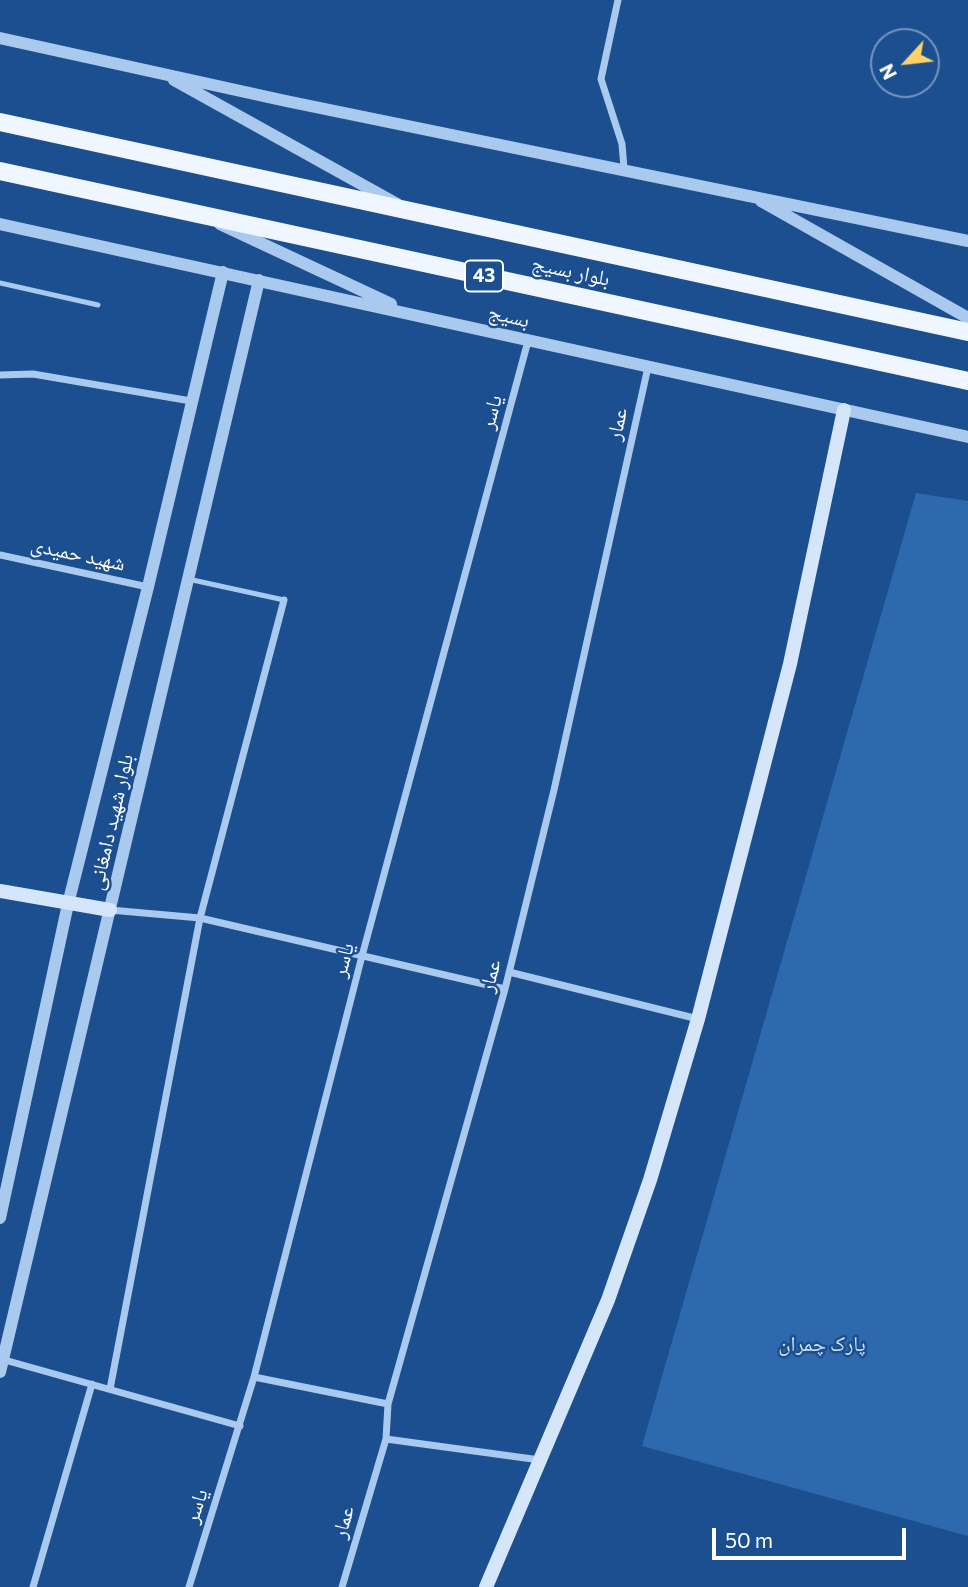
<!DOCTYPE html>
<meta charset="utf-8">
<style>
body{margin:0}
#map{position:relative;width:968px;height:1587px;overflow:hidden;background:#1b4f8f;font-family:Commissioner,sans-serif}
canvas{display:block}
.north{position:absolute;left:870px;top:28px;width:70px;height:70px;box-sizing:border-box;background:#1b4f8f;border:2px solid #7695bc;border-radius:50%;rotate:243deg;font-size:19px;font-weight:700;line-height:28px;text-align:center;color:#fff}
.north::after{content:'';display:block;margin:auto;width:24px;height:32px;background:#ffd166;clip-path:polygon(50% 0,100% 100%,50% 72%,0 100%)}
.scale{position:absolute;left:712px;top:1528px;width:194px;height:32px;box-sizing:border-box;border:4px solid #fff;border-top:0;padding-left:9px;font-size:21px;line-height:24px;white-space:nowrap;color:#fff;-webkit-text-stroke:5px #1b4f8f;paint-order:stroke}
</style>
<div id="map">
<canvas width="968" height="1587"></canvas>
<div class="north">N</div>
<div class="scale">50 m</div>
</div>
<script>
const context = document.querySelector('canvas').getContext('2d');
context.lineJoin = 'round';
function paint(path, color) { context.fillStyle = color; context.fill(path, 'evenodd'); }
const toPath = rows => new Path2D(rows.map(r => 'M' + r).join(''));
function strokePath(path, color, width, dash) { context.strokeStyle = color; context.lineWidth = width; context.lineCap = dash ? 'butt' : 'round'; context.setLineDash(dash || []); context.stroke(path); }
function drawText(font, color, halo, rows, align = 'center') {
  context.font = font + ' Commissioner,"Noto Naskh Arabic",sans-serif'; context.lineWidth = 5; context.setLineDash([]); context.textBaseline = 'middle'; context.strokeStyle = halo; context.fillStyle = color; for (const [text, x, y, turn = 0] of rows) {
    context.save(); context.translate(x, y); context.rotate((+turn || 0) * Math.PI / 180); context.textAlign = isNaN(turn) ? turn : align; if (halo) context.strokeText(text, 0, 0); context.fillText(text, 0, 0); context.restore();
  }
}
const green = toPath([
 [916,493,968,501,968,1536,642,1446]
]);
const service = toPath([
 [0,283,98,305],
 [188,579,284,600]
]);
const minor = toPath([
 [618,0,601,79,622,144,624,168],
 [0,375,33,374,191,401],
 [0,555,148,587],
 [110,910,200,918,505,989],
 [509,972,698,1019],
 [1,1359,240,1426],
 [254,1377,388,1404],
 [110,1389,200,918,284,600],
 [386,1439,540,1460],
 [33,1587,92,1384],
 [189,1587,254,1377,362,956,528,341],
 [342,1587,386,1439,388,1404,505,989,554,790,648,367]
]);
const tertiary = toPath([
 [0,38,286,101,968,241],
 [174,80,397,204],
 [761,201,968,318],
 [0,224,968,437],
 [220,224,391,304],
 [0,1218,68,904,148,587,223,272],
 [0,1372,259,280]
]);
const secondary = toPath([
 [0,891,110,910],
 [486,1587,608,1300,650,1180,698,1019,790,664,844,410]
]);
const primary = toPath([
 [0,122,968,332],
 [0,171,968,381]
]);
const shields = [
 [484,276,38]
];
const shieldNames = [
 ["43",484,276]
];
const streetNames = [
 ["بلوار بسیج",571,271,12],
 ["بسیج",509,316,13],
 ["یاسر",491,412,-75],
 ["عمار",617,424,-77],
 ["شهید حمیدی",78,554,12],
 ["بلوار شهید دامغانی",111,822,-77],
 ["یاسر",343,960,-75],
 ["عمار",490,976,-76],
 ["یاسر",196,1506,-72],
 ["عمار",343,1522,-74]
];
const parkNames = [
 ["پارک چمران",822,1344]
];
paint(green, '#2e69ad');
strokePath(service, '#a9c9ee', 5);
strokePath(minor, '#a9c9ee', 7);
strokePath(tertiary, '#a9c9ee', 12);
strokePath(secondary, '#d6e6fa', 14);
strokePath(primary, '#f0f6ff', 18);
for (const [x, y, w] of shields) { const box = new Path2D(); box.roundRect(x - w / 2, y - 15.5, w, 31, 5); context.fillStyle = '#1b4f8f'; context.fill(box); strokePath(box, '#fff', 2); }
drawText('bold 19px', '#fff', null, shieldNames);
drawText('21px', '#fff', '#1b4f8f', streetNames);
drawText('21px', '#cfe3fa', '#1b4f8f', parkNames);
</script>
